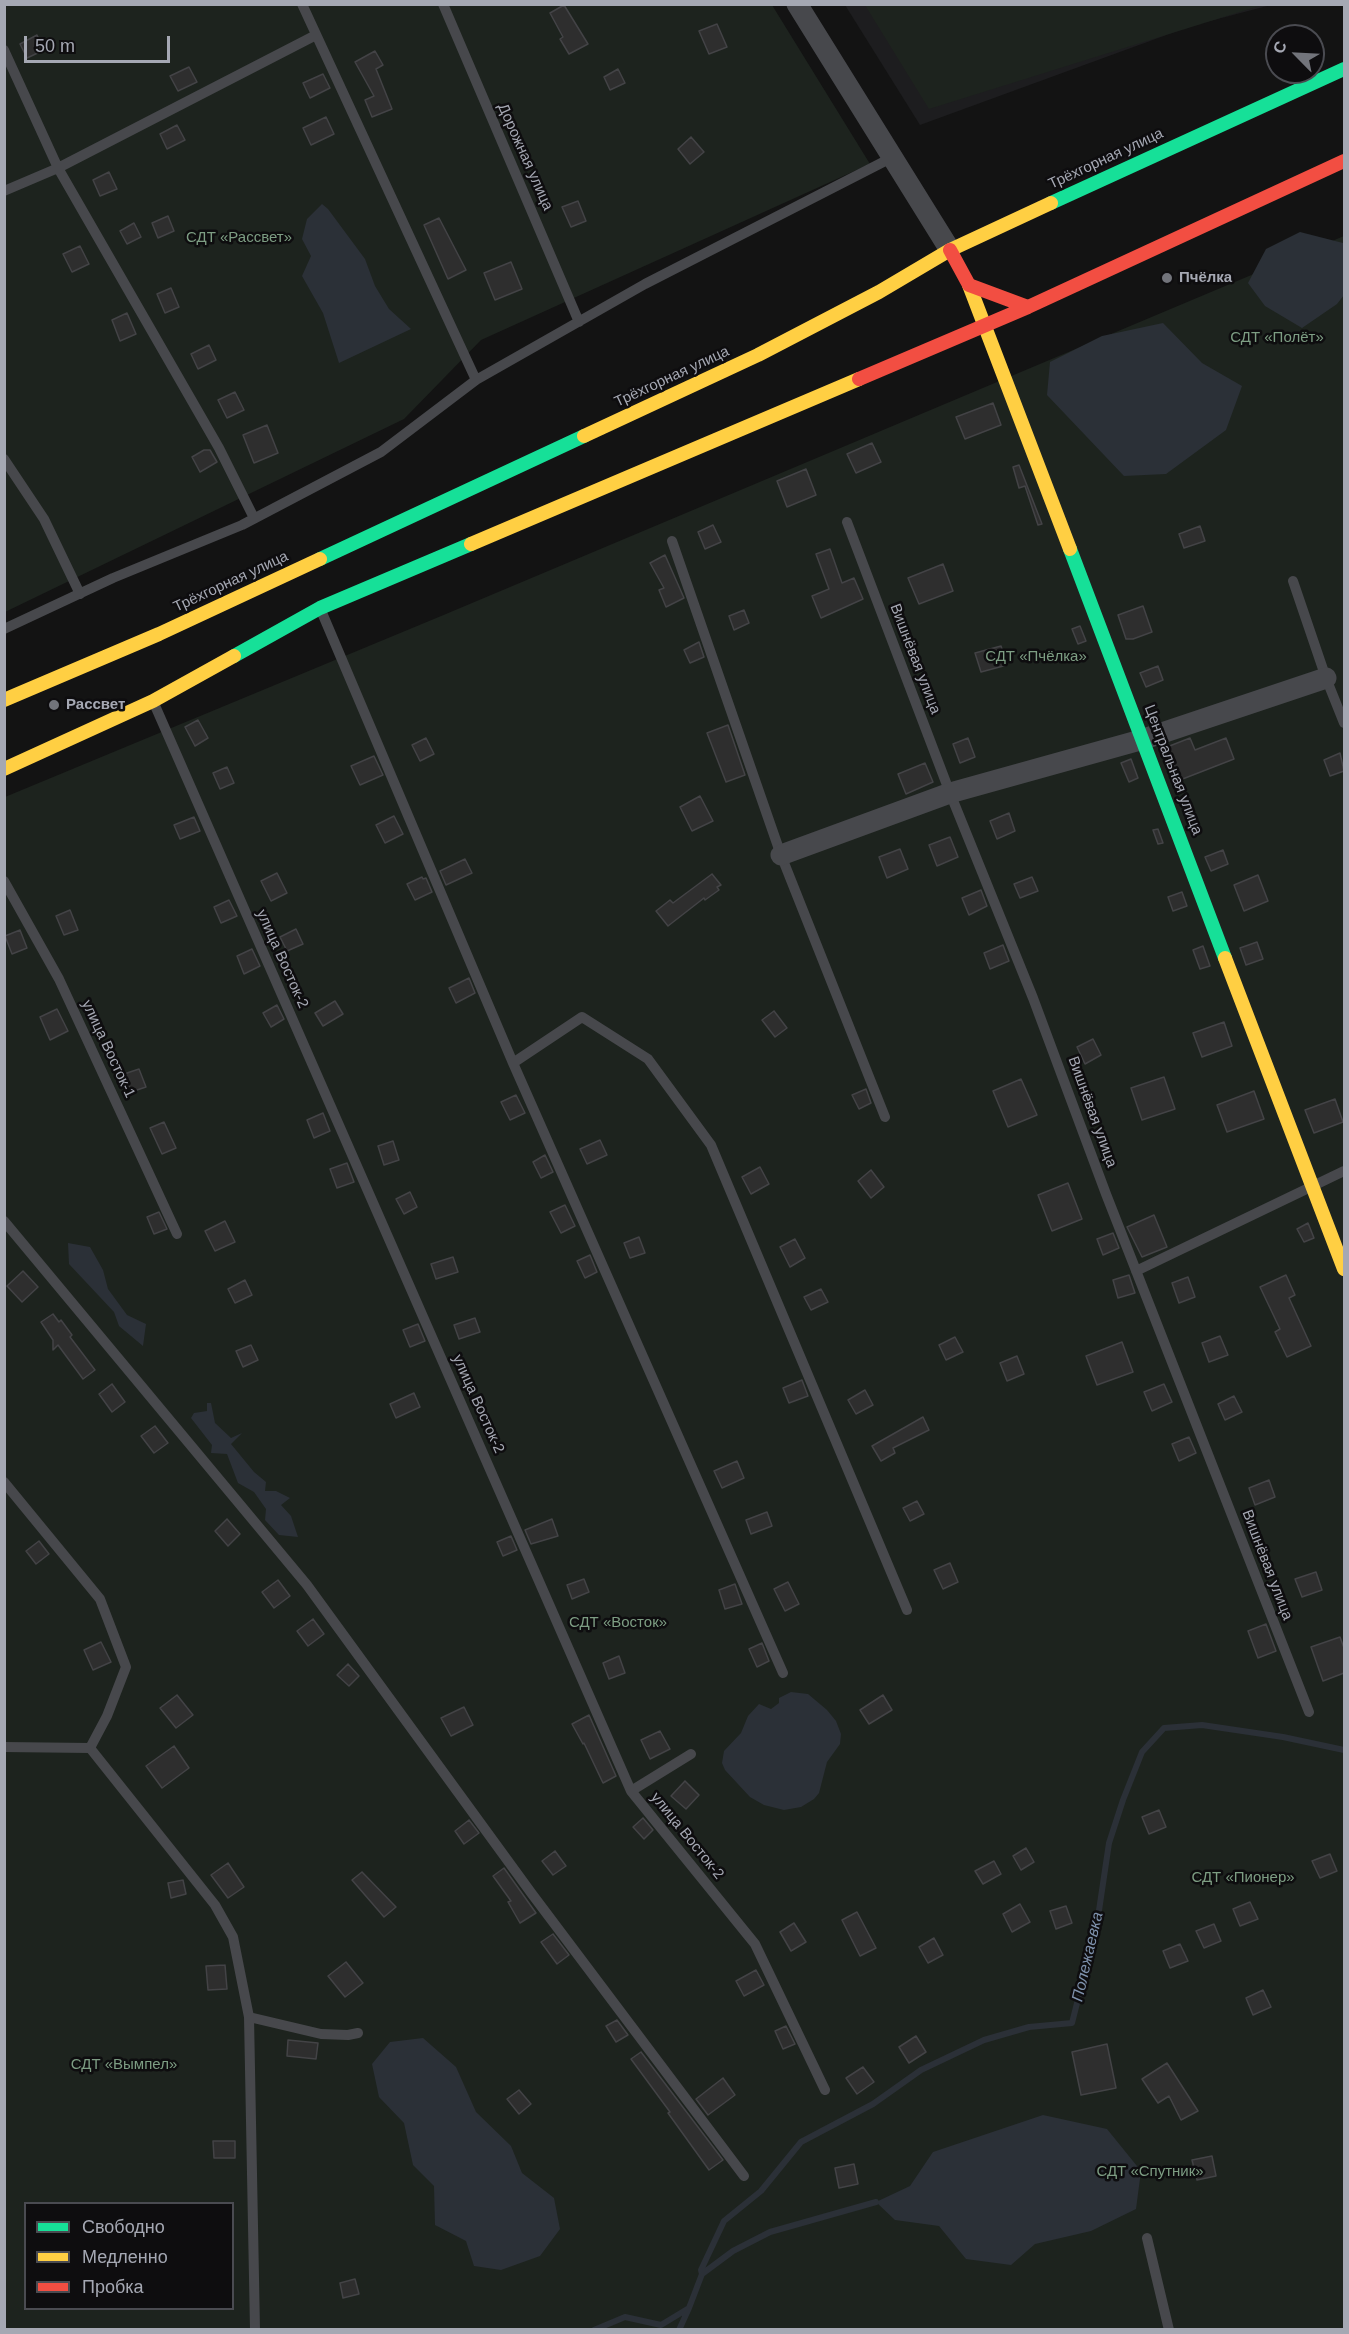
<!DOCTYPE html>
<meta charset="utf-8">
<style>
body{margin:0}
#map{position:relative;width:1349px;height:2334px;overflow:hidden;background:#131313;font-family:Arial,sans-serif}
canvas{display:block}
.frame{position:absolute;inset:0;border:6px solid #a5a8b3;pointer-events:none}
.legend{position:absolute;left:24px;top:2202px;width:210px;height:108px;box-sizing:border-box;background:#0e0d0f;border:2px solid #4a4b51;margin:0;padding:8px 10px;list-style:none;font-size:18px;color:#a5a8b3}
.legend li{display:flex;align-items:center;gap:12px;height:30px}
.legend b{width:30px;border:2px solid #4a4b51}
.north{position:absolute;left:1265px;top:24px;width:60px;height:60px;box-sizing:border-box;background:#0e0d0f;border:2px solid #4a4b51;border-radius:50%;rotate:294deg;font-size:16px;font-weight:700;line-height:24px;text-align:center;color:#a5a8b3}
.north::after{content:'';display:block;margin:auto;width:21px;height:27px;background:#72747b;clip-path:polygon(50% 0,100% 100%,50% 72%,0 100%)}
.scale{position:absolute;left:24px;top:36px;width:146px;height:27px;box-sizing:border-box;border:3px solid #a5a8b3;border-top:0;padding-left:8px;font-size:18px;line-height:21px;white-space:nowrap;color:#a5a8b3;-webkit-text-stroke:4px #0e0d0f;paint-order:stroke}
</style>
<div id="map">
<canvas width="1349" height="2334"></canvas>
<div class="frame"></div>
<ul class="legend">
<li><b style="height:8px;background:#16e098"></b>Свободно</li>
<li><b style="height:8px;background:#ffcf43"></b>Медленно</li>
<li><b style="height:8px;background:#f24e42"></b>Пробка</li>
</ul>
<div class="north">С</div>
<div class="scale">50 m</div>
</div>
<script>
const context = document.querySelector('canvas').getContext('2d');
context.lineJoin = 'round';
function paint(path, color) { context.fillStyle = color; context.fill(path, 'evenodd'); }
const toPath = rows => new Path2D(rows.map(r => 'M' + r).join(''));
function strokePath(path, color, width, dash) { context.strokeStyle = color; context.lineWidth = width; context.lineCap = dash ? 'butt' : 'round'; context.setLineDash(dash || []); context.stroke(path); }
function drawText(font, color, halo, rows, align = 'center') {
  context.font = font + ' Arial,sans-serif'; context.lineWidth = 5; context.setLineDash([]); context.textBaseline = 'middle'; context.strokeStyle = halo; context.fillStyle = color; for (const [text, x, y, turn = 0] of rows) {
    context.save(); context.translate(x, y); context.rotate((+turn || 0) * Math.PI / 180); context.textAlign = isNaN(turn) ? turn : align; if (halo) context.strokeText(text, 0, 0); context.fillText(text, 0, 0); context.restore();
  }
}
const built = toPath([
 [845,5,1271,5,1191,26,920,125]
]);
const green = toPath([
 [5,5,772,5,870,164,481,340,404,419,5,612],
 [865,5,1262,5,929,109],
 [1344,236,1344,2329,5,2330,5,797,446,614],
 [26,2204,232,2204,232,2308,26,2308]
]);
const water = toPath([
 [322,204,328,209,365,259,375,286,389,309,411,329,339,363,323,313,302,276,311,256,302,239,307,219],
 [1300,232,1343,243,1344,248,1344,295,1337,304,1302,328,1265,306,1248,283,1266,249],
 [1163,323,1202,363,1242,386,1226,430,1166,474,1124,476,1047,395,1050,362,1102,336],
 [68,1243,90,1247,103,1270,108,1289,127,1315,146,1324,143,1346,119,1326,114,1312,69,1264],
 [207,1403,211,1403,215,1423,231,1438,242,1433,231,1444,254,1472,266,1482,265,1491,276,1491,290,1498,281,1505,291,1516,298,1537,279,1535,265,1520,266,1509,254,1492,238,1483,227,1454,211,1453,212,1445,191,1418,194,1413,207,1411],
 [791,1692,808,1694,827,1710,836,1721,841,1734,840,1744,827,1762,819,1793,814,1799,801,1807,784,1810,764,1805,750,1797,725,1770,722,1763,724,1751,741,1733,748,1716,759,1704,771,1709,779,1703,779,1698],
 [423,2038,456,2067,476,2112,511,2146,522,2173,554,2198,560,2229,540,2256,501,2270,474,2266,466,2241,435,2225,434,2186,413,2165,404,2123,379,2097,372,2064,390,2042],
 [1043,2115,1107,2129,1141,2171,1136,2209,1091,2231,1035,2244,1011,2265,966,2259,939,2226,895,2220,876,2202,910,2186,933,2152]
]);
const stream = toPath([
 [702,2274,701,2270,724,2221,761,2191,801,2142,873,2104,921,2070,984,2040,1029,2027,1072,2023,1097,1924,1109,1843,1123,1800,1142,1752,1164,1728,1202,1725,1283,1737,1344,1750],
 [594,2330,625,2317,661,2325,689,2308,702,2274,733,2251,770,2232,876,2202],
 [679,2330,689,2308]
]);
const building = toPath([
 [564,5,588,44,569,54,560,39,563,37,550,13,564,5],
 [717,24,727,47,709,54,699,31,717,24],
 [37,35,44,50,27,58,20,44,37,35],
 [375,51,383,65,376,69,392,109,372,117,365,100,374,96,355,62,375,51],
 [189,67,197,82,178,91,170,76,189,67],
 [618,69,625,83,610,90,604,77,618,69],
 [323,74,330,88,310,98,303,83,323,74],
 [326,117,334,134,311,145,303,128,326,117],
 [177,125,185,140,167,149,160,134,177,125],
 [691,137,704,152,690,164,678,149,691,137],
 [109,172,117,189,100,196,93,180,109,172],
 [578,201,586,221,571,227,562,207,578,201],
 [168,216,174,231,158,238,152,223,168,216],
 [439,218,466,270,448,279,424,225,439,218],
 [134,223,141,237,127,244,120,231,134,223],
 [80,246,89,264,72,272,63,254,80,246],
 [511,262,522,289,495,300,484,273,511,262],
 [171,288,179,307,165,313,157,294,171,288],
 [127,313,136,334,120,341,112,320,127,313],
 [209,345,216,360,198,369,191,354,209,345],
 [235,392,244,410,227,418,218,400,235,392],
 [993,403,1001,425,965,439,956,417,993,403],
 [267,425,278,453,254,463,243,435,267,425],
 [872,443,881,462,856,473,847,454,872,443],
 [204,450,210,450,217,462,200,472,192,457,204,450],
 [1019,465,1042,524,1038,525,1025,486,1019,488,1013,467,1019,465],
 [806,469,816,495,787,507,777,481,806,469],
 [713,525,721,542,705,549,698,532,713,525],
 [1200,526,1205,541,1184,548,1179,534,1200,526],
 [830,549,842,583,854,578,863,599,821,618,812,596,829,589,816,554,830,549],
 [665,555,684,598,666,607,659,590,664,588,650,563,665,555],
 [943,564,953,591,919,604,908,578,943,564],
 [1143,606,1152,632,1133,639,1126,639,1118,615,1143,606],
 [744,610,749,623,734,630,729,616,744,610],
 [1080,626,1086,641,1078,644,1072,629,1080,626],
 [699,642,704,657,690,663,684,650,699,642],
 [1001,646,1007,665,981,672,975,653,1001,646],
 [1158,666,1163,680,1146,687,1140,673,1158,666],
 [198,720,208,738,195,746,185,727,198,720],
 [728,725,745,775,726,782,707,733,728,725],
 [426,738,434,754,420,761,412,745,426,738],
 [968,738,975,757,960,763,953,744,968,738],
 [1190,738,1195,750,1226,738,1234,759,1180,780,1167,747,1190,738],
 [1340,753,1344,771,1330,776,1324,760,1340,753],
 [374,756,383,775,360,785,351,766,374,756],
 [1131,759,1138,778,1129,782,1121,763,1131,759],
 [925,763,933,782,906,794,898,774,925,763],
 [227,767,234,783,220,789,213,773,227,767],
 [700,796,713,821,692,831,680,807,700,796],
 [1009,813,1015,831,997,839,990,821,1009,813],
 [394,816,403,834,385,843,376,825,394,816],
 [194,817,200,831,180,839,174,825,194,817],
 [1158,829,1163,843,1158,844,1153,830,1158,829],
 [950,837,958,857,937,866,929,845,950,837],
 [900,849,908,869,887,878,879,857,900,849],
 [1223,850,1228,864,1211,871,1205,857,1223,850],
 [465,859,472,873,446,885,440,871,465,859],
 [277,873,287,893,271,901,261,881,277,873],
 [712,874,721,885,717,887,719,890,705,900,704,898,668,926,656,911,670,900,673,903,712,874],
 [1258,875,1268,901,1244,911,1234,885,1258,875],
 [422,877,423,879,426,878,432,892,415,900,407,884,422,877],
 [1032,877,1038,891,1020,898,1014,884,1032,877],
 [981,890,987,906,969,915,962,898,981,890],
 [1182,892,1187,906,1173,911,1168,897,1182,892],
 [229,900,237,916,221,923,214,907,229,900],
 [70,910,78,930,64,935,56,916,70,910],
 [296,929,303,944,287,951,280,937,296,929],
 [20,930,27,948,12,954,5,936,20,930],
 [1257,942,1263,959,1246,965,1240,948,1257,942],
 [1003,945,1009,961,990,969,984,953,1003,945],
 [1203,946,1210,966,1200,969,1193,950,1203,946],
 [252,949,260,966,244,974,237,956,252,949],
 [469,978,475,993,456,1003,449,988,469,978],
 [335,1001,343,1014,323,1026,315,1013,335,1001],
 [277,1005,284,1019,271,1027,263,1013,277,1005],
 [57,1009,68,1031,50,1040,40,1017,57,1009],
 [774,1011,787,1028,775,1037,762,1020,774,1011],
 [1224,1022,1232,1046,1202,1057,1193,1033,1224,1022],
 [1093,1039,1101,1055,1085,1064,1077,1047,1093,1039],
 [139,1069,146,1087,131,1092,124,1074,139,1069],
 [1164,1077,1175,1109,1142,1120,1131,1088,1164,1077],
 [1021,1079,1037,1115,1008,1127,993,1091,1021,1079],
 [866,1089,871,1103,859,1109,852,1095,866,1089],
 [1254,1091,1264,1119,1227,1132,1217,1105,1254,1091],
 [516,1095,525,1113,510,1120,501,1102,516,1095],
 [1335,1099,1343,1122,1314,1133,1305,1110,1335,1099],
 [323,1113,330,1131,314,1138,307,1120,323,1113],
 [164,1122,176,1148,162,1154,150,1128,164,1122],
 [600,1140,607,1155,587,1164,580,1149,600,1140],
 [393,1141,399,1160,384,1165,378,1146,393,1141],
 [545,1155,553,1172,541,1178,533,1162,545,1155],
 [347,1163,354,1182,337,1188,330,1169,347,1163],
 [760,1167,769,1184,751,1194,742,1177,760,1167],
 [871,1170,884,1187,871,1198,858,1181,871,1170],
 [1068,1183,1082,1219,1052,1231,1038,1195,1068,1183],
 [410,1192,417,1207,404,1214,396,1199,410,1192],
 [565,1205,575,1226,561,1233,550,1212,565,1205],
 [159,1212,167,1229,154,1234,147,1217,159,1212],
 [1154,1215,1167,1247,1142,1257,1127,1227,1154,1215],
 [225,1221,235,1242,215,1251,205,1231,225,1221],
 [1308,1223,1314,1238,1304,1242,1297,1229,1308,1223],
 [1113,1233,1119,1248,1103,1255,1097,1239,1113,1233],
 [639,1237,645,1253,630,1258,624,1243,639,1237],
 [795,1239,805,1258,790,1267,780,1247,795,1239],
 [590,1255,597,1272,585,1278,577,1261,590,1255],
 [453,1257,458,1272,436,1279,431,1264,453,1257],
 [23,1271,38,1287,22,1302,7,1286,23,1271],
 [1129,1275,1135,1293,1118,1298,1113,1280,1129,1275],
 [1286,1275,1295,1295,1289,1298,1311,1346,1287,1357,1275,1332,1280,1329,1260,1287,1286,1275],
 [1188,1277,1195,1297,1179,1303,1172,1283,1188,1277],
 [245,1280,252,1295,235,1303,228,1289,245,1280],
 [821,1289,828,1302,811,1310,804,1297,821,1289],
 [53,1314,59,1322,61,1320,72,1335,70,1337,95,1370,83,1379,58,1345,53,1350,53,1340,41,1322,53,1314],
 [475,1318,480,1332,459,1339,454,1325,475,1318],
 [418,1324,425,1341,410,1347,403,1330,418,1324],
 [1220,1336,1228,1355,1209,1362,1202,1343,1220,1336],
 [955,1337,963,1352,946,1360,939,1345,955,1337],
 [1122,1342,1133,1372,1097,1385,1086,1356,1122,1342],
 [251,1345,258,1360,243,1367,236,1351,251,1345],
 [1017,1356,1024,1374,1007,1381,1000,1363,1017,1356],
 [802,1380,808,1396,789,1403,783,1388,802,1380],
 [112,1384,125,1402,112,1412,99,1394,112,1384],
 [1164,1384,1172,1402,1152,1411,1144,1392,1164,1384],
 [865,1390,873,1405,856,1414,848,1400,865,1390],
 [414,1393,420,1407,396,1418,390,1404,414,1393],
 [1234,1396,1242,1412,1225,1420,1218,1404,1234,1396],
 [923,1417,929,1430,893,1448,895,1453,881,1461,872,1446,923,1417],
 [155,1426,168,1443,154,1453,141,1436,155,1426],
 [1189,1437,1196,1453,1179,1461,1172,1444,1189,1437],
 [737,1461,744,1478,722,1488,714,1471,737,1461],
 [1269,1480,1275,1497,1255,1505,1249,1488,1269,1480],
 [917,1501,924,1514,910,1521,903,1508,917,1501],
 [767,1512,772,1526,751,1534,746,1520,767,1512],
 [227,1519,240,1534,228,1546,215,1531,227,1519],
 [552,1519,558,1536,531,1544,525,1530,552,1519],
 [511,1536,517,1550,503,1556,497,1542,511,1536],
 [39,1541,49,1554,36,1564,26,1551,39,1541],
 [950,1563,958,1582,943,1589,934,1570,950,1563],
 [1316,1572,1322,1590,1302,1597,1295,1579,1316,1572],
 [584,1579,589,1592,572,1599,567,1585,584,1579],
 [278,1580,290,1596,274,1608,262,1592,278,1580],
 [788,1582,799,1604,785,1611,774,1589,788,1582],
 [735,1584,742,1604,725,1609,719,1590,735,1584],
 [313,1619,324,1634,308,1646,297,1631,313,1619],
 [1266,1624,1276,1651,1258,1658,1248,1631,1266,1624],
 [1340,1637,1344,1648,1344,1673,1323,1681,1311,1647,1340,1637],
 [101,1642,111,1662,93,1670,84,1650,101,1642],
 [762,1643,769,1661,757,1667,749,1649,762,1643],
 [619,1656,625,1673,609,1679,603,1663,619,1656],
 [348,1664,359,1676,349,1686,337,1675,348,1664],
 [177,1695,193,1715,176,1728,160,1708,177,1695],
 [883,1695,892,1710,869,1724,860,1710,883,1695],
 [464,1707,473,1725,451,1736,441,1718,464,1707],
 [589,1715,616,1776,603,1783,584,1743,583,1744,572,1724,589,1715],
 [660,1731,670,1749,650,1759,641,1740,660,1731],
 [174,1746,189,1768,162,1788,146,1766,174,1746],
 [685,1781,699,1795,686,1809,671,1796,685,1781],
 [1159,1810,1166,1827,1149,1834,1142,1817,1159,1810],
 [643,1818,653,1830,644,1839,633,1827,643,1818],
 [469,1820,479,1833,464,1844,455,1831,469,1820],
 [1026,1848,1034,1862,1021,1870,1013,1856,1026,1848],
 [555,1851,566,1866,553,1875,542,1861,555,1851],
 [1330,1854,1337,1871,1320,1878,1312,1861,1330,1854],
 [994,1861,1001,1874,983,1884,975,1871,994,1861],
 [228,1863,244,1887,228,1898,211,1875,228,1863],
 [504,1868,536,1913,520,1923,508,1902,511,1901,493,1876,504,1868],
 [362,1872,396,1907,384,1917,352,1880,362,1872],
 [183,1880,186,1894,171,1898,168,1883,183,1880],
 [1250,1902,1258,1919,1240,1926,1233,1909,1250,1902],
 [1020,1904,1030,1922,1012,1932,1003,1914,1020,1904],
 [1066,1906,1072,1923,1056,1929,1050,1911,1066,1906],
 [857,1912,876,1948,860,1956,842,1920,857,1912],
 [794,1923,806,1942,791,1951,780,1932,794,1923],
 [1214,1924,1221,1941,1204,1948,1196,1931,1214,1924],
 [553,1934,569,1955,557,1964,541,1942,553,1934],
 [934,1938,943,1955,928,1963,919,1947,934,1938],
 [1180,1944,1188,1961,1170,1968,1163,1951,1180,1944],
 [346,1962,363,1983,345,1997,328,1976,346,1962],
 [225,1965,227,1989,208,1990,206,1966,225,1965],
 [756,1970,764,1985,744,1996,736,1981,756,1970],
 [1263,1990,1271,2007,1253,2015,1246,1998,1263,1990],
 [617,2020,628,2035,616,2042,606,2026,617,2020],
 [786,2026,795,2044,783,2049,775,2031,786,2026],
 [916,2036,926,2052,909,2063,899,2047,916,2036],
 [288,2040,318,2043,316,2059,287,2056,288,2040],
 [1107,2044,1116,2088,1081,2095,1072,2052,1107,2044],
 [641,2052,723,2160,709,2170,668,2113,670,2112,631,2059,641,2052],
 [1167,2063,1198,2111,1181,2120,1169,2096,1158,2103,1142,2079,1167,2063],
 [863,2067,874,2082,857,2094,846,2078,863,2067],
 [723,2078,735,2095,708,2115,696,2099,723,2078],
 [519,2090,531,2104,519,2114,507,2099,519,2090],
 [213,2141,235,2141,235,2158,214,2158,213,2141],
 [1212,2156,1216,2176,1197,2180,1192,2160,1212,2156],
 [854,2164,858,2184,839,2188,835,2168,854,2164],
 [355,2279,359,2294,343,2298,340,2283,355,2279]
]);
const lane = toPath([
 [302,4,476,380],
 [443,4,579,322],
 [4,50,58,168,219,448,254,518],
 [4,191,58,168,316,35],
 [4,459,44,519,80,594],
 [847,522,950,793,1033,998,1106,1194,1309,1712],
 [672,541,781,855,885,1117],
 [1293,581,1326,678,1344,723],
 [320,608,513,1063,783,1673],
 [4,629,113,578,242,525,381,452,476,380,645,284,893,157],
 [153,701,631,1791,755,1944,825,2090],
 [4,881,59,979,177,1234],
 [513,1063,582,1017,648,1059,711,1145,907,1610],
 [4,1221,307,1585,532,1894,744,2176],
 [1136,1271,1344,1171],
 [4,1482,100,1599,126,1667,107,1716,90,1748],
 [4,1747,90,1748,215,1905,233,1937,249,2017,255,2330],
 [631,1791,691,1754],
 [249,2017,321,2034,348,2035,358,2033],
 [1147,2238,1169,2330]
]);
const street = toPath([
 [797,4,950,250],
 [781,855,950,793,1144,739,1326,678]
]);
const fast = toPath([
 [1051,203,1344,69],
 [1070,549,1225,958],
 [320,559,584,436],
 [234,656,320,608,471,544]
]);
const slow = toPath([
 [969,285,1070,549],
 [584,436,758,355,879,292,950,250,1051,203],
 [471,544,859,379],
 [4,700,159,634,320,559],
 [4,769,153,701,234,656],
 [1225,958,1344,1269]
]);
const jam = toPath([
 [950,250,969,285,1028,307,1344,161],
 [859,379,1028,307]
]);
const markers = [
 [1167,278,6,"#72747b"],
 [54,705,6,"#72747b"]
];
const streetNames = [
 ["Дорожная улица",525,157,66],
 ["Трёхгорная улица",1106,159,-25],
 ["Трёхгорная улица",672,377,-25],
 ["Трёхгорная улица",231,582,-25],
 ["Вишнёвая улица",915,659,69],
 ["Центральная улица",1173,770,69],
 ["улица Восток-2",282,959,66],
 ["улица Восток-1",108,1049,65],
 ["Вишнёвая улица",1092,1112,70],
 ["улица Восток-2",478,1404,66],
 ["Вишнёвая улица",1267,1565,69],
 ["улица Восток-2",687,1836,51]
];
const parkNames = [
 ["СДТ «Рассвет»",239,238],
 ["СДТ «Полёт»",1277,338],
 ["СДТ «Пчёлка»",1036,657],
 ["СДТ «Восток»",618,1623],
 ["СДТ «Пионер»",1243,1878],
 ["СДТ «Вымпел»",124,2065],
 ["СДТ «Спутник»",1150,2172]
];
const poiNames = [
 ["Пчёлка",1179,278],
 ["Рассвет",66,705]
];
const waterNames = [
 ["Полежаевка",1088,1957,-77]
];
paint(built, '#1d1d1f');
paint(green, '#1d231e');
paint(water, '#2b3037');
strokePath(stream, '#2b3037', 6);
paint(building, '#2e2e2e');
strokePath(building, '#434346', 1.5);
strokePath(lane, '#47484c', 10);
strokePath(street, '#47484c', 21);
strokePath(fast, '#16e098', 14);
strokePath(slow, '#ffcf43', 14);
strokePath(jam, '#f24e42', 14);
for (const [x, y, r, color] of markers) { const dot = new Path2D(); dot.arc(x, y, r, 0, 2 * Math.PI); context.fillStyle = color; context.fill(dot); strokePath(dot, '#0e0d0f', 2); }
drawText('15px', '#a5a8b3', '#0e0d0f', streetNames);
drawText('15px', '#7d9d83', '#0e0d0f', parkNames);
drawText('bold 15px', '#a5a8b3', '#0e0d0f', poiNames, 'left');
drawText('italic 16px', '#7e91ac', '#0e0d0f', waterNames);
</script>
